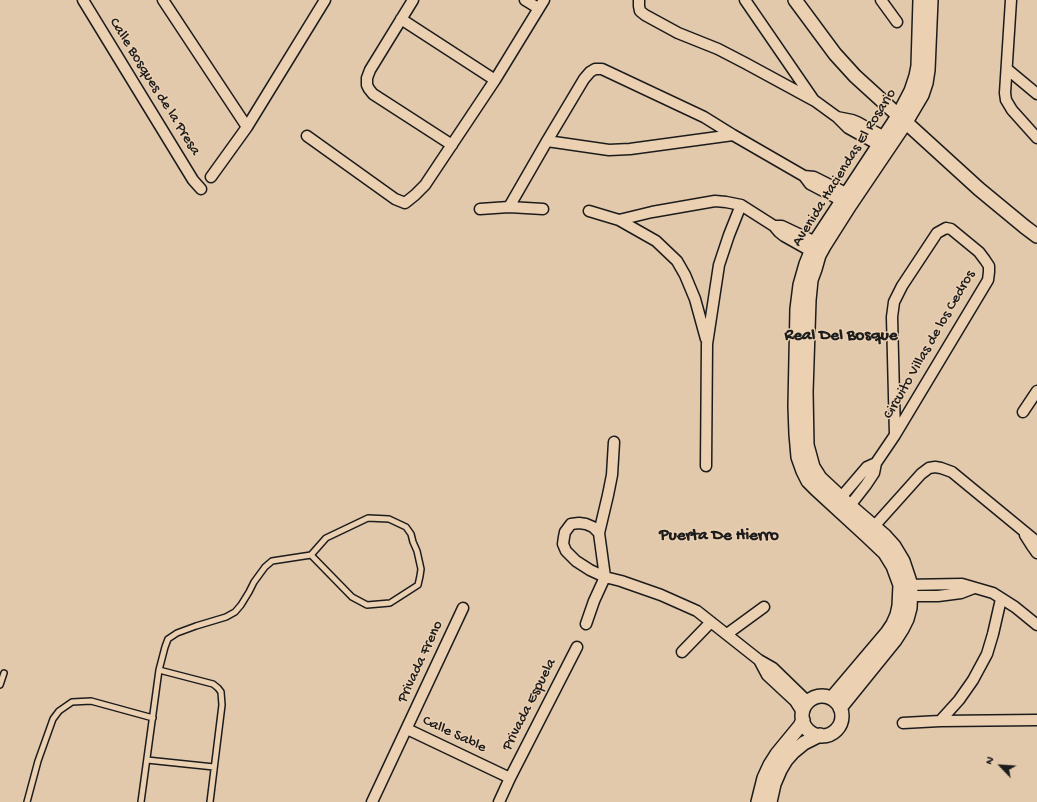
<!DOCTYPE html>
<style>
body{margin:0}
#map{position:relative;width:1037px;height:802px;overflow:hidden;background:#e3c9ac;font-family:"Gochi Hand",sans-serif}
canvas{display:block}
.north{position:absolute;left:981px;top:746px;width:40px;height:40px;-webkit-text-stroke:3px #ebd0b2;paint-order:stroke;rotate:295deg;font-size:11px;font-weight:700;line-height:16px;text-align:center;color:#1c1c1c}
.north::after{content:'';display:block;margin:auto;width:14px;height:18px;background:#1c1c1c;clip-path:polygon(50% 0,100% 100%,50% 72%,0 100%)}
</style>
<div id="map">
<canvas width="1037" height="802"></canvas>
<div class="north">N</div>
</div>
<script>
const context = document.querySelector('canvas').getContext('2d');
context.lineJoin = 'round';
const toPath = rows => new Path2D(rows.map(r => 'M' + r).join(''));
function strokePath(path, color, width, dash) { context.strokeStyle = color; context.lineWidth = width; context.lineCap = dash ? 'butt' : 'round'; context.setLineDash(dash || []); context.stroke(path); }
function drawText(font, color, halo, rows, align = 'center') {
  context.font = font + ' "Gochi Hand",sans-serif'; context.lineWidth = 3; context.setLineDash([]); context.textBaseline = 'middle'; context.strokeStyle = halo; context.fillStyle = color; for (const [text, x, y, turn = 0] of rows) {
    context.save(); context.translate(x, y); context.rotate((+turn || 0) * Math.PI / 180); context.textAlign = isNaN(turn) ? turn : align; if (halo) context.strokeText(text, 0, 0); context.fillText(text, 0, 0); context.restore();
  }
}
const service = toPath([
 [159,670,213,684,218,688,221,692,222,705,210,802],
 [0,685,4,673],
 [147,760,214,767],
 [27,802,38,761,53,719,59,711,72,702,91,701,153,718],
 [141,802,159,670,165,647,168,639,177,633,196,626,226,617,235,612,241,605,249,592,254,582,265,567,272,561,311,555,326,538,368,518,389,519,406,527,411,534,413,542,417,551,421,569,420,576,418,585,390,603,367,605,352,597,311,555]
]);
const minor = toPath([
 [83,0,193,180,201,189],
 [163,0,247,127],
 [413,0,370,70,367,78,367,85,369,89,373,94,452,145],
 [525,0,538,8],
 [639,0,639,6,640,11,645,15,678,33,718,49,745,63,815,101,837,117,848,128,884,148],
 [745,0,813,99],
 [881,0,897,22],
 [1011,0,1005,93,1006,100,1012,110,1037,138],
 [401,19,495,80],
 [1007,69,1037,94],
 [837,117,852,120,857,122,890,140],
 [307,136,395,199,405,203,415,195,425,185,495,80,544,0],
 [547,141,609,150,630,149,733,135],
 [804,176,814,177,852,196],
 [211,177,247,127,325,0],
 [509,207,547,141,584,79,590,72,595,69,602,69,704,117,733,135,804,176,810,184,848,204],
 [480,209,509,207,543,209],
 [589,211,619,220,656,241,677,261,685,275,695,299,706,339],
 [619,220,652,212,715,201,726,202,741,205,774,226,779,232,784,236,816,254],
 [774,226,782,226,820,244],
 [1023,412,1037,391],
 [706,466,707,344,719,265,729,235,741,205],
 [837,502,867,467,876,463],
 [845,512,866,485,874,473,876,463,895,435,988,280,989,272,989,266,985,260,979,252,951,229,946,228,937,233,902,286,894,302,892,317,895,435],
 [869,532,921,474,929,468,935,467,941,468,952,472,1037,542],
 [599,533,608,495,612,475,614,442],
 [1025,535,1032,546,1037,553],
 [905,585,962,584,993,593,1015,607,1037,625],
 [903,596,938,596,961,593,974,588],
 [586,624,594,601,605,577,599,533,593,527,586,524,579,523,571,524,565,532,564,537,563,544,566,551,576,561,590,570,605,577,621,581,661,595,697,611,759,660,773,668,808,702],
 [727,634,764,607],
 [682,652,711,622],
 [759,660,767,675,795,701,802,712],
 [940,721,959,700,973,680,987,654,993,634,1001,599],
 [903,723,940,721,1037,720],
 [407,729,510,778],
 [372,802,463,608],
 [499,802,510,778,577,647]
]);
const tertiary = toPath([
 [795,0,835,54,855,76,979,189,1025,227,1037,236],
 '802 716a20 20 0 1 1 40 0a20 20 0 1 1-40 0Z',
 [832,698,887,633,893,624,897,615,899,606,900,585,893,566,885,553,866,535,816,489,808,481,803,471,798,457,796,434,795,406,797,309,800,285,806,264,815,242,898,116,911,91,916,76,918,66,920,0],
 [840,708,895,640,902,629,907,619,910,608,911,585,903,561,894,546,885,536,850,506,820,478,813,467,807,445,806,392,809,300,811,280,815,269,819,255,824,246,850,205,906,122,922,95,926,83,928,70,931,0],
 [758,802,764,778,770,765,777,754,800,726,803,720],
 [770,802,774,784,780,770,786,760,793,752,804,743,820,735]
]);
const streetNames = [
 ["Calle Bosques de la Presa",154,87,58],
 ["Avenida Haciendas El Rosario",845,168,-58],
 ["Circuito Villas de los Cedros",930,345,-60],
 ["Privada Freno",421,662,-65],
 ["Privada Espuela",530,705,-63],
 ["Calle Sable",454,735,25]
];
const quarterNames = [
 ["Real Del Bosque",841,336],
 ["Puerta De Hierro",719,536]
];
strokePath(service, '#1c1c1c', 8);
strokePath(minor, '#1c1c1c', 13);
strokePath(tertiary, '#1c1c1c', 16);
strokePath(service, '#ebd0b2', 5);
strokePath(minor, '#ebd0b2', 10);
strokePath(tertiary, '#ebd0b2', 13);
drawText('15px', '#1c1c1c', '#ebd0b2', streetNames);
drawText('bold 17px', '#1c1c1c', '#ebd0b2', quarterNames);
</script>
